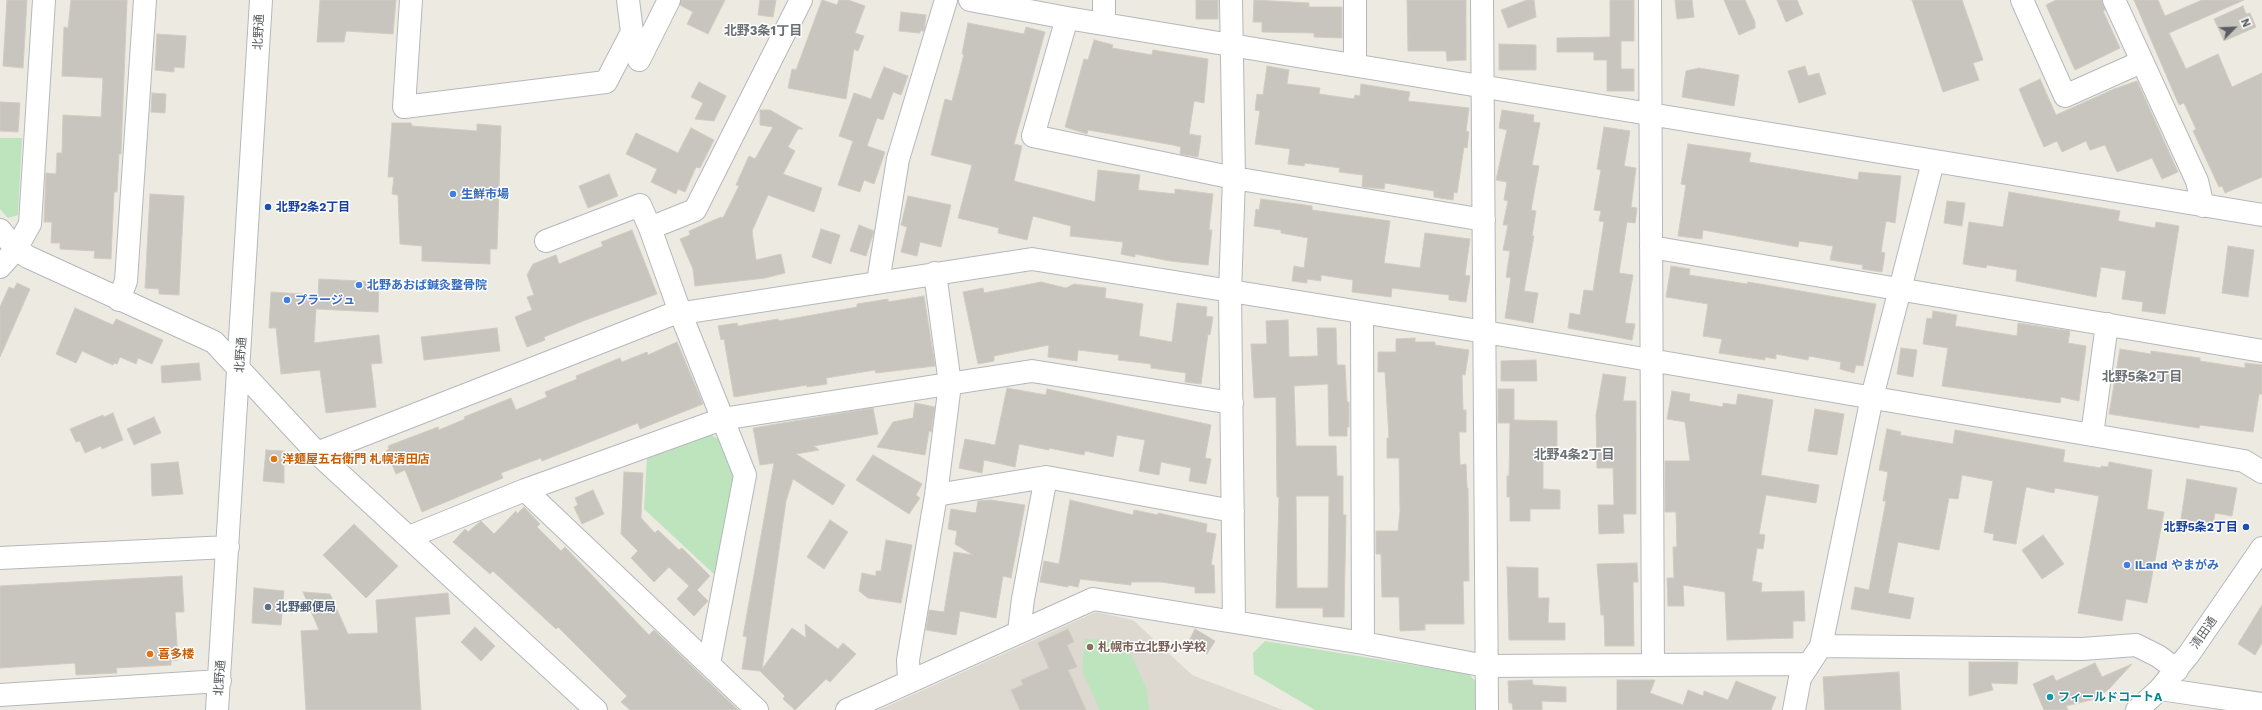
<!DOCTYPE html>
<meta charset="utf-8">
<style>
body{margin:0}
#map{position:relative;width:2262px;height:710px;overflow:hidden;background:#edeae2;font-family:"Work Sans",sans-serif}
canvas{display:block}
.north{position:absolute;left:2214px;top:8px;width:40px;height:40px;-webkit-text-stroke:3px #fff;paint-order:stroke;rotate:66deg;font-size:11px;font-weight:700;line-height:16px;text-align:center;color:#5a5e62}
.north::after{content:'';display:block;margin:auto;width:14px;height:18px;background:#5a5e62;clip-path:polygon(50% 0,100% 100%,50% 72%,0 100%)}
</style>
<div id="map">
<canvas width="2262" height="710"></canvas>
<div class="north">N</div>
</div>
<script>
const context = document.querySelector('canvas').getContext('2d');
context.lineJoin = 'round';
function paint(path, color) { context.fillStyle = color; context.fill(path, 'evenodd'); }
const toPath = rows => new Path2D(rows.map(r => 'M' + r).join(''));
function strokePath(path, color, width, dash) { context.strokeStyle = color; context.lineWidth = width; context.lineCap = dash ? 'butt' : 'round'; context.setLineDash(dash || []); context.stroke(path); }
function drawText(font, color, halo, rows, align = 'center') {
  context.font = font + ' "Work Sans","Noto Sans JP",sans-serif'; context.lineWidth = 3; context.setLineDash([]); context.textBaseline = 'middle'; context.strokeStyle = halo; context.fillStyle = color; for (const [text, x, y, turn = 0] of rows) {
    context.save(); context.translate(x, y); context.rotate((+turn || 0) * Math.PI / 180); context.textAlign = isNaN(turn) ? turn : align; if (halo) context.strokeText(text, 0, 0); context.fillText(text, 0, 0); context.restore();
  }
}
const education = toPath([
 [1096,612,1133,620,1192,675,1283,710,879,710]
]);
const green = toPath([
 [0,138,22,138,18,215,8,218,0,209],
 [710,434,720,440,734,476,716,576,644,509,647,457],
 [1085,639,1125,640,1147,690,1149,710,1100,710,1082,671],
 [1265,641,1469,674,1475,681,1475,710,1315,710,1254,674,1253,653]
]);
const building = toPath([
 [7,0,27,0,23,68,3,66,7,0],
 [71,0,127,0,121,154,119,154,117,192,114,192,111,259,94,258,95,251,60,249,60,243,51,243,52,222,44,222,46,173,56,174,57,153,62,153,63,115,101,117,103,78,62,76,64,27,68,28,71,0],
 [320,0,396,0,393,34,346,31,344,42,317,42,320,0],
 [681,0,725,0,708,34,687,24,693,12,680,5,681,0],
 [760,0,776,0,773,17,758,15,760,0],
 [822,0,837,5,839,0,848,0,865,6,855,33,864,36,858,51,854,49,846,99,788,88,792,69,796,70,822,0],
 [1196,0,1218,0,1218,19,1196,19,1196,0],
 [1254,0,1309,3,1309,7,1342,7,1342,38,1314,37,1314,33,1262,32,1262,22,1253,22,1254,0],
 [1407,0,1466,0,1466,60,1447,61,1446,51,1408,51,1407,0],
 [1527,0,1534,0,1536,17,1508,28,1501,10,1527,0],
 [1610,0,1634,0,1634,41,1621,41,1621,69,1634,69,1634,91,1607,91,1607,60,1594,60,1594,52,1557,52,1557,38,1610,37,1610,0],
 [1675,0,1692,0,1694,17,1677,19,1675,0],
 [1724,0,1745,0,1755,22,1755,28,1739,35,1724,0],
 [1777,0,1797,0,1803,14,1786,22,1777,0],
 [1912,0,1962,0,1983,60,1973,63,1979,80,1943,92,1912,0],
 [2056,0,2102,0,2105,10,2103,11,2120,48,2075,70,2046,5,2056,0],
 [2134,0,2158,0,2165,16,2202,0,2244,0,2169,33,2186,69,2218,54,2232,87,2262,73,2262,177,2225,193,2222,186,2219,187,2193,131,2196,129,2184,103,2179,105,2134,0],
 [2243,6,2246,14,2250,13,2256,27,2224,41,2214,19,2243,6],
 [901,12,926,15,924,31,920,31,920,33,899,31,901,12],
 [968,23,1024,34,1026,27,1045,32,1014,144,1022,146,1014,181,1095,202,1098,170,1140,175,1138,190,1175,194,1175,189,1213,194,1209,230,1212,230,1208,265,1170,261,1135,254,1135,257,1121,254,1123,242,1070,236,1071,226,1033,216,1027,240,998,233,999,228,958,218,972,165,931,155,945,99,952,101,964,54,962,54,968,23],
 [157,34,186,36,184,68,174,67,174,72,155,70,157,34],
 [1094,40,1113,45,1112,48,1152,55,1153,50,1208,59,1204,103,1194,101,1189,134,1201,136,1198,157,1180,154,1181,147,1173,145,1088,130,1087,134,1065,127,1084,59,1088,60,1094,40],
 [1499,44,1536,45,1536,70,1499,70,1499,44],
 [1267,66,1289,70,1287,84,1320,88,1319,94,1354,99,1355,95,1360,96,1361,84,1410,92,1408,101,1469,108,1466,131,1469,132,1467,148,1464,147,1457,193,1454,192,1453,200,1434,197,1434,191,1385,183,1384,189,1362,187,1363,175,1339,172,1340,168,1305,163,1304,166,1288,164,1290,149,1255,144,1260,111,1255,110,1257,94,1263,95,1267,66],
 [1805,66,1808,76,1819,73,1826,94,1799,103,1788,71,1805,66],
 [884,67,908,76,901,95,893,92,883,120,877,118,867,146,885,152,874,184,864,180,860,192,838,185,853,141,839,136,854,93,871,99,884,67],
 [1699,68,1739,75,1734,106,1682,97,1686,71,1699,68],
 [2040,79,2056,115,2114,89,2137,81,2178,172,2162,179,2152,158,2117,172,2105,145,2090,150,2086,141,2062,152,2057,141,2044,147,2019,89,2040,79],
 [699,82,726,96,714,121,695,119,703,103,691,97,699,82],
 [152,93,166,94,165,113,151,112,152,93],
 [0,102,20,103,18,132,0,131,0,102],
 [760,110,770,110,803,129,798,129,788,147,795,151,783,174,822,188,814,212,768,195,752,231,756,260,781,254,785,273,765,278,695,286,693,269,680,239,690,235,689,231,721,217,723,218,739,186,736,185,749,156,755,159,773,127,760,125,760,110],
 [1502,110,1534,115,1533,122,1540,123,1532,165,1539,166,1531,210,1536,211,1532,236,1534,236,1524,291,1538,293,1533,323,1505,318,1511,278,1506,277,1510,251,1503,250,1508,225,1503,225,1508,201,1504,200,1507,182,1496,180,1507,130,1499,128,1502,110],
 [392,123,411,123,412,126,477,131,477,124,501,126,497,249,490,249,490,264,422,261,422,246,400,244,398,195,392,194,394,177,388,177,392,123],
 [1604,127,1630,131,1624,166,1636,168,1631,207,1637,208,1635,223,1627,222,1619,273,1633,275,1625,323,1635,324,1632,340,1568,328,1570,313,1580,315,1584,290,1593,291,1604,222,1599,221,1601,211,1594,210,1601,170,1597,169,1604,127],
 [691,128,714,140,700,168,696,167,685,192,678,189,676,194,651,182,657,169,626,154,636,133,678,153,691,128],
 [1688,144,1751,153,1749,162,1858,180,1859,172,1901,176,1895,223,1886,221,1881,252,1885,253,1882,272,1862,269,1863,265,1830,260,1833,246,1799,241,1798,247,1703,230,1702,239,1678,236,1686,185,1681,184,1688,144],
 [609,174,618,196,588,208,579,186,609,174],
 [2009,192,2120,211,2118,221,2155,228,2156,222,2179,226,2165,314,2142,311,2143,302,2122,299,2126,271,2101,267,2096,297,2016,281,2017,270,1987,265,1986,268,1963,264,1969,222,2003,227,2009,192],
 [150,194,184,196,179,295,159,294,159,289,145,288,150,194],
 [908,196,951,205,941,247,920,242,917,256,901,252,907,227,901,225,908,196],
 [1261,199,1312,206,1312,210,1390,221,1384,263,1420,268,1425,233,1470,239,1465,275,1470,276,1466,302,1449,300,1449,295,1392,288,1391,297,1352,292,1353,280,1321,275,1321,281,1307,279,1307,283,1292,281,1294,266,1304,268,1308,238,1281,233,1281,230,1254,226,1256,209,1259,210,1261,199],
 [1947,201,1965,203,1962,226,1944,223,1947,201],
 [859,225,874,231,866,256,850,251,859,225],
 [821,229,840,235,831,264,812,257,821,229],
 [632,230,657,294,583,321,544,337,545,340,527,347,515,317,532,310,527,297,534,295,527,275,533,264,556,255,559,264,603,246,601,242,632,230],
 [2228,246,2254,250,2248,297,2222,293,2228,246],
 [1671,266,1690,269,1689,275,1747,284,1748,282,1876,304,1863,366,1856,365,1854,373,1840,369,1841,362,1809,356,1808,360,1776,354,1776,359,1765,357,1765,360,1719,353,1722,339,1703,336,1708,304,1666,297,1671,266],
 [319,279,379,282,378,312,316,309,314,343,379,335,382,363,371,364,376,407,326,413,320,370,281,374,276,328,269,328,271,292,318,295,319,279],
 [1041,282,1066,288,1074,284,1106,288,1105,298,1143,304,1139,336,1155,339,1172,342,1177,303,1207,307,1206,316,1213,317,1210,335,1208,334,1201,384,1185,382,1186,373,1151,368,1151,364,1118,360,1119,355,1078,350,1077,361,1048,357,1049,345,994,356,994,361,978,364,963,292,983,288,984,293,1041,282],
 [17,283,30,289,0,357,0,307,9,287,14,289,17,283],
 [924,296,935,366,876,373,875,370,826,378,827,384,807,387,807,385,734,397,724,339,721,340,718,326,737,323,738,326,778,319,779,321,857,307,857,304,870,302,888,299,888,302,924,296],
 [75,308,113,325,116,319,163,340,152,364,138,358,136,364,120,357,117,364,114,363,113,365,82,351,76,363,56,354,75,308],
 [1933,311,1957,315,1955,326,2017,336,2018,323,2070,331,2068,343,2086,346,2079,401,2061,397,2060,403,1942,386,1948,348,1923,344,1927,318,1932,319,1933,311],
 [1288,320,1289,357,1318,356,1317,328,1336,328,1337,365,1345,365,1347,402,1349,402,1349,427,1347,427,1347,436,1329,436,1328,384,1294,386,1296,446,1336,446,1337,476,1343,476,1343,515,1346,515,1344,617,1323,617,1323,608,1276,608,1279,497,1277,497,1276,397,1254,398,1251,344,1267,344,1266,321,1288,320],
 [1296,496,1329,496,1328,588,1297,588,1296,496],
 [497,328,500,351,424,360,421,337,497,328],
 [1415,338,1415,342,1435,342,1435,345,1469,350,1465,375,1462,374,1463,410,1466,410,1466,432,1459,432,1460,465,1466,464,1467,488,1468,488,1469,581,1463,581,1464,624,1425,624,1425,630,1400,631,1399,597,1382,597,1381,554,1376,554,1376,531,1398,531,1400,511,1399,458,1387,458,1387,438,1389,438,1385,372,1378,372,1378,352,1396,352,1396,339,1415,338],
 [677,342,703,404,640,429,638,423,542,461,541,458,501,473,503,478,422,512,405,470,396,474,386,451,389,449,388,446,438,427,439,430,465,419,464,417,511,398,516,410,547,397,545,392,577,379,576,376,620,358,622,362,647,352,648,355,677,342],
 [1901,348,1917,350,1913,377,1897,374,1901,348],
 [2120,349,2151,354,2151,351,2178,355,2200,358,2200,361,2245,368,2245,363,2262,365,2262,394,2259,394,2253,432,2200,425,2199,428,2109,414,2120,349],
 [1536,360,1537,381,1501,381,1501,361,1536,360],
 [199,363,201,380,162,383,161,366,199,363],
 [1603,374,1626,377,1623,401,1636,401,1636,514,1623,514,1624,533,1599,534,1598,505,1614,505,1613,468,1597,468,1596,415,1603,374],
 [1007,388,1046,395,1047,389,1211,425,1205,458,1211,459,1206,484,1189,481,1191,468,1161,462,1159,475,1139,471,1145,440,1117,435,1113,457,1085,451,1084,455,1049,448,1049,450,1019,444,1015,467,984,460,982,473,959,468,965,439,995,445,1007,388],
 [1498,389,1514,389,1514,420,1557,421,1557,450,1543,450,1543,489,1560,490,1560,509,1530,509,1530,521,1510,521,1510,497,1507,497,1507,476,1509,476,1510,423,1498,423,1498,389],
 [1672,391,1690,394,1689,401,1723,407,1723,403,1736,405,1738,394,1773,400,1761,475,1819,485,1816,503,1766,495,1759,534,1765,535,1763,549,1757,548,1752,581,1762,583,1761,592,1804,591,1805,621,1793,621,1793,638,1727,640,1725,592,1683,585,1684,606,1668,606,1667,578,1674,578,1673,547,1677,547,1676,512,1665,512,1665,461,1690,461,1685,422,1667,419,1672,391],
 [915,403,935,407,931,432,929,431,925,455,877,447,893,422,913,418,915,403],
 [873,408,878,434,814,446,819,450,796,454,845,485,833,505,793,479,786,501,762,669,792,628,806,638,805,624,838,649,843,643,856,654,830,682,826,679,795,710,783,699,785,696,760,671,742,669,747,637,743,636,774,463,760,465,753,428,873,408],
 [1815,409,1844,414,1837,455,1808,451,1815,409],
 [113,413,123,440,102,449,101,446,85,453,80,441,76,442,70,429,103,415,104,417,113,413],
 [154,417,161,433,134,445,127,429,154,417],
 [1887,429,1901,432,1900,435,1953,444,1955,430,2065,450,2063,462,2101,468,2101,466,2108,467,2109,462,2152,470,2147,509,2164,512,2147,603,2126,599,2122,621,2078,613,2099,496,2055,488,2054,493,2026,487,2016,544,1993,540,1994,534,1984,532,1993,481,1962,475,1958,499,1949,498,1939,550,1898,542,1888,593,1914,598,1910,619,1851,609,1855,587,1869,590,1886,501,1883,501,1888,472,1879,470,1887,429],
 [266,450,284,451,284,483,263,481,266,450],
 [873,455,922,484,916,495,920,498,909,514,856,480,873,455],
 [178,462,183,494,152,496,151,464,178,462],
 [624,472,643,473,641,518,655,533,658,530,679,550,682,548,710,576,697,590,708,601,694,616,677,599,689,586,669,567,654,582,631,558,638,551,621,534,624,472],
 [2187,479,2237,488,2232,516,2215,513,2213,525,2181,519,2187,479],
 [593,490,604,514,582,524,574,507,578,505,575,498,593,490],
 [991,500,1025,505,1011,578,1003,576,996,618,960,611,956,635,926,630,929,610,944,612,954,552,973,555,955,544,957,531,948,529,951,509,976,513,978,501,991,500],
 [1070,500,1133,515,1134,510,1158,515,1158,513,1207,524,1206,532,1216,534,1211,565,1214,565,1215,593,1195,593,1195,587,1161,582,1131,582,1131,585,1080,579,1078,587,1068,585,1068,587,1040,582,1044,561,1059,564,1070,500],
 [524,507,540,524,537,527,561,551,565,547,649,635,654,630,738,710,630,710,621,702,627,696,558,627,556,629,493,571,490,574,453,542,465,529,468,532,481,521,494,534,516,511,517,514,524,507],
 [830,520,848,532,824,569,807,557,830,520],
 [354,524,398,566,366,598,323,555,354,524],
 [2043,535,2064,564,2042,579,2022,550,2043,535],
 [886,540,912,545,901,603,868,598,859,591,862,573,876,576,876,571,881,571,886,540],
 [1637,563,1638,582,1633,582,1634,646,1605,646,1604,615,1601,615,1597,564,1637,563],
 [1507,567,1538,568,1538,598,1549,598,1548,623,1565,623,1565,640,1509,640,1507,567],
 [182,576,184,612,175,612,178,660,171,661,171,665,116,668,117,673,76,675,75,663,0,668,0,586,182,576],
 [254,588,284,591,281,625,252,623,254,588],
 [303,592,330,594,348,634,378,633,376,600,448,593,450,614,415,617,421,710,306,710,301,631,319,630,303,592],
 [2262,605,2262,643,2255,655,2238,644,2262,605],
 [475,627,495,646,481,661,461,642,475,627],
 [1068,629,1074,642,1067,645,1077,667,1068,670,1086,710,1020,710,1011,690,1023,685,1021,680,1049,668,1038,643,1068,629],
 [1195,629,1215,641,1207,654,1188,643,1195,629],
 [1969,662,2018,662,2017,684,1991,683,1993,690,1969,696,1969,662],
 [2095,663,2102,677,2132,664,2109,689,2095,699,2066,706,2068,710,2044,710,2033,684,2053,675,2056,681,2095,663],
 [1899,672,1901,710,1825,710,1823,677,1899,672],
 [1532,680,1533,685,1566,687,1566,702,1542,701,1542,710,1513,710,1512,703,1509,703,1508,681,1532,680],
 [1617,680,1655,680,1650,693,1683,705,1688,690,1703,696,1704,691,1728,700,1736,681,1776,697,1771,710,1617,710,1617,680]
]);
const minor = toPath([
 [411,0,404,107,606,82,632,32,628,0],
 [970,0,1067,18,2262,215],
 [1104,0,1104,23],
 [1231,0,1234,178,1230,292,1234,621],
 [1355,0,1355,65],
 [1482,0,1487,710],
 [1650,0,1653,665],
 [2022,0,2065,96,2141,62],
 [2114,0,2197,181,2203,206],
 [1067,18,1033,136,1234,178,1484,220],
 [639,60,669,0],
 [650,228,695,210,801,0],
 [0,230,16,249,28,257,214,342,317,453,596,710],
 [546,241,640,205,650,228,680,312,745,475,709,664],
 [1651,247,2262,351],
 [0,267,16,249,30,224,44,0],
 [878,282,898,159,946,0],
 [119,300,126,281,145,0],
 [1362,313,1363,643],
 [2092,435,2107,324],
 [317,453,670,315,1032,259,1485,332,2092,435,2244,461,2262,472],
 [525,490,757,710],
 [936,495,1046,477,1233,511],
 [409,537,525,490,722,419,1032,371,1232,403],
 [0,558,228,547],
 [1019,631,1023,599,1046,477],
 [1821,646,2082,649,2136,645,2158,656,2177,670],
 [909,681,908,660,936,495,950,384,935,273],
 [2160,689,2262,704],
 [0,695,220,681],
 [217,710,261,0],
 [847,710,1093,599,1363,643,1486,666,1809,664],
 [1794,710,1800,678,1821,646,1872,397,1933,162],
 [2137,710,2160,689,2189,654,2262,548]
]);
const markers = [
 [453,194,4,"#3f7fe0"],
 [268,207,4,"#1a4fb4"],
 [359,285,4,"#3f7fe0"],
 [287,300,4,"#3f7fe0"],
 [274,459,4,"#e8710a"],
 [2246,527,4,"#1a4fb4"],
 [2127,565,4,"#3f7fe0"],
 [268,607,4,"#5c6f8a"],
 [1090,647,4,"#8d6e63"],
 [150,654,4,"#e8710a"],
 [2050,697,4,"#0f9aa8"]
];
const streetNames = [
 ["北野通",259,32,-87],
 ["北野通",241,355,-86],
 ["清田通",2204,633,-55],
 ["北野通",220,678,-86]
];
const shopNames = [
 ["生鮮市場",461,194],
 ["北野あおば鍼灸整骨院",367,285],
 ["プラージュ",295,300],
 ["iLand やまがみ",2135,565]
];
const transitNames = [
 ["北野2条2丁目",276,207],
 ["北野5条2丁目",2238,527,"right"]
];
const foodNames = [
 ["洋麺屋五右衛門 札幌清田店",282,459],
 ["喜多楼",158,654]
];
const serviceNames = [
 ["北野郵便局",276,607]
];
const educationNames = [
 ["札幌市立北野小学校",1098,647]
];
const cultureNames = [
 ["フィールドコートA",2058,697]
];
const neighbourhoodNames = [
 ["北野3条1丁目",763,31],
 ["北野5条2丁目",2142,377],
 ["北野4条2丁目",1574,455]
];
paint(education, '#ddd9d0');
paint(green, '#bee4be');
paint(building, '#c8c5bf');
strokePath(building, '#d1ccc0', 1);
strokePath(minor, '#b4b8bc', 24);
strokePath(minor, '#fff', 22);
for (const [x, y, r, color] of markers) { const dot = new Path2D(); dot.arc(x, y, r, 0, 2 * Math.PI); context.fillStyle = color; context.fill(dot); strokePath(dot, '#fff', 1.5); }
drawText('12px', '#5a5e62', '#fff', streetNames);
drawText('bold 12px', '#366cbe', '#fff', shopNames, 'left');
drawText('bold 12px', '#164399', '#fff', transitNames, 'left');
drawText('bold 12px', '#c56008', '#fff', foodNames, 'left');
drawText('bold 12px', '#4e5e75', '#fff', serviceNames, 'left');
drawText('bold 12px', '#785e54', '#fff', educationNames, 'left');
drawText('bold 12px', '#0d838f', '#fff', cultureNames, 'left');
drawText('bold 13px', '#6b7074', '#fff', neighbourhoodNames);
</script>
